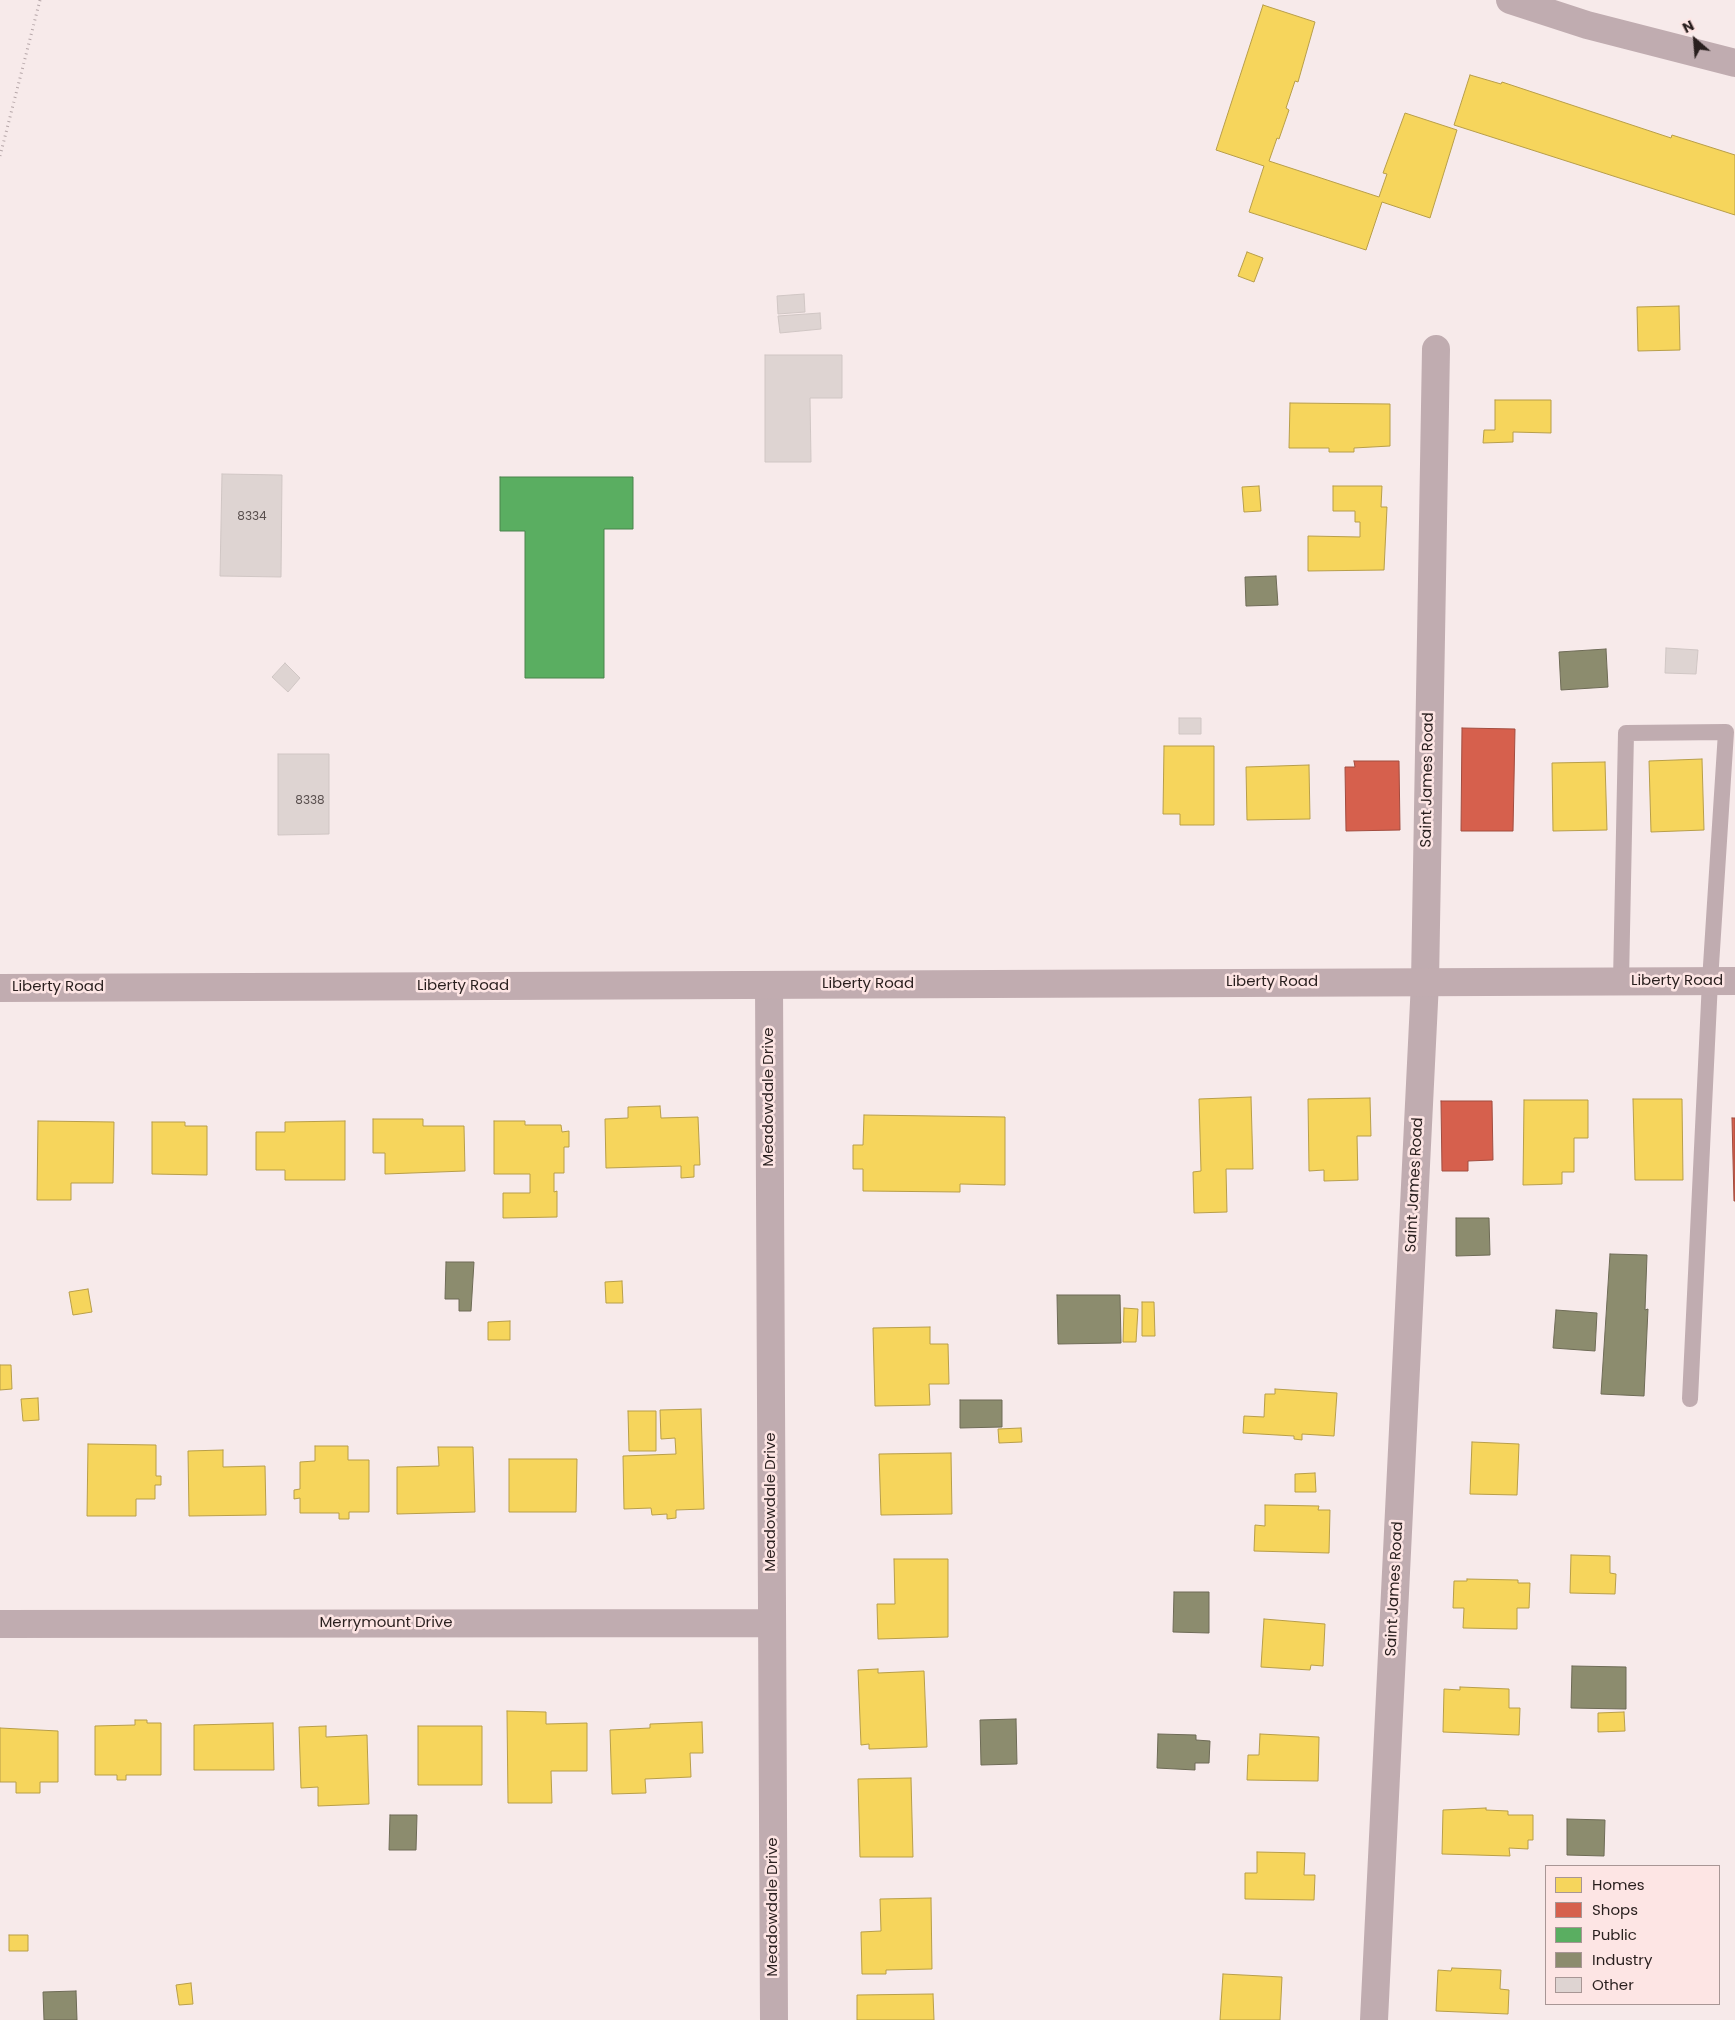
<!DOCTYPE html>
<style>
body{margin:0}
#map{position:relative;width:1735px;height:2020px;overflow:hidden;background:#f7eaea;font-family:Poppins,sans-serif}
canvas{display:block}
.legend{position:absolute;left:1545px;top:1865px;width:175px;height:140px;box-sizing:border-box;background:#fde5e4;border:1px solid #a89695;margin:0;padding:6px 9px;list-style:none;font-size:15px;color:#291f1e}
.legend li{display:flex;align-items:center;gap:10px;height:25px}
.legend b{width:25px;border:1px solid #a89695}
.north{position:absolute;left:1670px;top:15px;width:50px;height:50px;-webkit-text-stroke:4px #fde5e4;paint-order:stroke;rotate:333deg;font-size:14px;font-weight:700;line-height:20px;text-align:center;color:#291f1e}
.north::after{content:'';display:block;margin:auto;width:18px;height:22px;background:#291f1e;clip-path:polygon(50% 0,100% 100%,50% 72%,0 100%)}
</style>
<div id="map">
<canvas width="1735" height="2020"></canvas>
<ul class="legend">
<li><b style="height:14px;background:#f6d55c"></b>Homes</li>
<li><b style="height:14px;background:#d6604d"></b>Shops</li>
<li><b style="height:14px;background:#5aae61"></b>Public</li>
<li><b style="height:14px;background:#8c8c6e"></b>Industry</li>
<li><b style="height:14px;background:#ded4d2"></b>Other</li>
</ul>
<div class="north">N</div>
</div>
<script>
const context = document.querySelector('canvas').getContext('2d');
context.lineJoin = 'round';
function paint(path, color) { context.fillStyle = color; context.fill(path, 'evenodd'); }
const toPath = rows => new Path2D(rows.map(r => 'M' + r).join(''));
function strokePath(path, color, width, dash) { context.strokeStyle = color; context.lineWidth = width; context.lineCap = dash ? 'butt' : 'round'; context.setLineDash(dash || []); context.stroke(path); }
function drawText(font, color, halo, rows, align = 'center') {
  context.font = font + ' Poppins,sans-serif'; context.lineWidth = 5; context.setLineDash([]); context.textBaseline = 'middle'; context.strokeStyle = halo; context.fillStyle = color; for (const [text, x, y, turn = 0] of rows) {
    context.save(); context.translate(x, y); context.rotate((+turn || 0) * Math.PI / 180); context.textAlign = isNaN(turn) ? turn : align; if (halo) context.strokeText(text, 0, 0); context.fillText(text, 0, 0); context.restore();
  }
}
const homes = toPath([
 [1263,5,1315,22,1298,82,1295,81,1286,108,1289,110,1279,139,1277,138,1269,161,1379,197,1387,174,1383,173,1405,113,1457,130,1430,218,1382,202,1366,250,1249,212,1264,166,1216,150,1263,5],
 [1470,75,1501,84,1502,82,1671,138,1672,135,1735,155,1735,215,1454,125,1470,75],
 [1247,252,1263,258,1254,282,1238,276,1247,252],
 [1679,306,1680,350,1638,351,1637,307,1679,306],
 [1495,400,1551,400,1551,433,1513,432,1513,442,1483,443,1484,430,1495,430,1495,400],
 [1290,403,1390,404,1390,446,1354,448,1354,452,1329,452,1329,448,1289,448,1290,403],
 [1259,486,1261,511,1244,512,1242,487,1259,486],
 [1333,486,1382,486,1381,507,1387,507,1384,570,1308,571,1308,536,1360,537,1360,522,1355,522,1355,511,1333,511,1333,486],
 [1164,746,1214,746,1214,825,1180,825,1180,814,1163,814,1164,746],
 [1702,759,1704,830,1651,832,1649,761,1702,759],
 [1605,762,1607,830,1553,831,1552,763,1605,762],
 [1309,765,1310,819,1247,820,1246,767,1309,765],
 [1251,1097,1253,1169,1226,1169,1227,1212,1194,1213,1193,1172,1201,1171,1199,1099,1251,1097],
 [1370,1098,1371,1136,1357,1136,1358,1180,1324,1181,1324,1170,1309,1171,1308,1099,1370,1098],
 [1633,1099,1682,1099,1683,1180,1635,1180,1633,1099],
 [1524,1100,1588,1100,1588,1138,1574,1138,1574,1172,1562,1172,1562,1184,1523,1185,1524,1100],
 [660,1106,661,1118,698,1117,700,1165,694,1165,694,1177,681,1178,681,1166,606,1168,605,1119,628,1118,628,1107,660,1106],
 [864,1115,1005,1117,1005,1185,960,1184,960,1192,863,1191,863,1169,853,1169,853,1145,863,1145,864,1115],
 [373,1119,423,1119,423,1126,464,1126,465,1171,385,1174,385,1153,373,1153,373,1119],
 [38,1121,114,1122,113,1183,71,1183,71,1200,37,1200,38,1121],
 [345,1121,345,1180,285,1180,285,1170,256,1170,256,1132,285,1132,285,1122,345,1121],
 [494,1121,525,1121,525,1125,561,1125,562,1132,569,1131,569,1147,564,1147,564,1173,554,1173,554,1192,557,1191,557,1217,503,1218,503,1193,530,1193,530,1174,494,1174,494,1121],
 [152,1122,185,1122,185,1126,207,1126,207,1175,152,1174,152,1122],
 [622,1281,623,1303,606,1303,605,1282,622,1281],
 [88,1289,92,1312,73,1315,69,1292,88,1289],
 [1142,1302,1154,1302,1155,1336,1142,1336,1142,1302],
 [1124,1308,1138,1309,1136,1342,1123,1342,1124,1308],
 [510,1321,510,1340,488,1340,488,1322,510,1321],
 [930,1327,930,1344,948,1344,949,1384,929,1384,930,1405,875,1406,873,1328,930,1327],
 [0,1365,11,1365,12,1389,0,1390,0,1365],
 [1275,1389,1337,1393,1334,1436,1302,1434,1302,1440,1294,1439,1294,1436,1243,1433,1244,1416,1264,1417,1265,1394,1275,1394,1275,1389],
 [38,1398,39,1420,23,1421,21,1399,38,1398],
 [701,1409,704,1509,676,1510,676,1518,667,1519,667,1514,652,1515,651,1508,624,1509,623,1456,676,1454,675,1438,661,1439,660,1410,701,1409],
 [628,1411,656,1411,656,1451,629,1451,628,1411],
 [1021,1428,1022,1442,999,1443,998,1429,1021,1428],
 [1472,1442,1519,1444,1517,1495,1470,1494,1472,1442],
 [88,1444,156,1445,156,1476,161,1476,161,1485,155,1485,155,1499,136,1499,136,1516,87,1516,88,1444],
 [315,1446,348,1446,348,1460,369,1460,369,1512,349,1512,349,1519,339,1519,339,1513,300,1513,300,1498,294,1499,294,1490,300,1489,300,1462,315,1461,315,1446],
 [438,1447,473,1447,475,1512,397,1514,397,1467,439,1466,438,1447],
 [223,1450,223,1467,265,1466,266,1515,189,1516,188,1451,223,1450],
 [951,1453,952,1514,881,1515,879,1454,951,1453],
 [509,1459,577,1459,576,1512,509,1512,509,1459],
 [1315,1473,1316,1492,1295,1492,1295,1474,1315,1473],
 [1265,1505,1319,1506,1318,1510,1330,1510,1329,1553,1254,1551,1255,1525,1265,1526,1265,1505],
 [1571,1555,1610,1556,1610,1573,1616,1574,1615,1594,1570,1593,1571,1555],
 [894,1559,948,1559,948,1637,878,1639,877,1604,895,1604,894,1559],
 [1467,1579,1518,1580,1518,1583,1530,1583,1529,1608,1517,1608,1517,1629,1463,1628,1464,1608,1453,1608,1454,1581,1467,1581,1467,1579],
 [1264,1619,1325,1624,1323,1666,1311,1665,1310,1670,1261,1667,1264,1619],
 [878,1669,878,1673,924,1671,927,1747,869,1749,869,1744,861,1745,858,1670,878,1669],
 [1460,1687,1509,1689,1509,1708,1520,1708,1519,1735,1443,1732,1444,1689,1460,1690,1460,1687],
 [507,1711,546,1712,546,1724,587,1723,587,1771,551,1771,552,1803,508,1803,507,1711],
 [1624,1712,1625,1731,1598,1732,1598,1713,1624,1712],
 [135,1720,147,1720,147,1723,161,1723,161,1775,126,1775,126,1780,117,1780,117,1775,95,1775,95,1726,135,1725,135,1720],
 [702,1722,703,1753,690,1753,691,1777,645,1779,646,1793,612,1794,610,1730,650,1728,650,1724,702,1722],
 [273,1723,274,1770,194,1770,194,1725,273,1723],
 [326,1726,326,1737,367,1735,369,1804,318,1806,318,1787,301,1788,299,1727,326,1726],
 [418,1726,482,1726,482,1785,418,1785,418,1726],
 [0,1728,58,1731,58,1782,40,1782,40,1793,16,1793,16,1782,0,1782,0,1728],
 [1260,1734,1319,1737,1318,1781,1247,1780,1248,1755,1259,1755,1260,1734],
 [911,1778,913,1857,860,1857,858,1779,911,1778],
 [1486,1808,1486,1810,1508,1811,1508,1815,1533,1815,1533,1840,1528,1840,1528,1849,1509,1848,1510,1856,1442,1854,1443,1810,1486,1808],
 [1257,1852,1305,1853,1304,1875,1315,1875,1314,1900,1245,1899,1245,1873,1257,1873,1257,1852],
 [931,1898,932,1969,886,1970,886,1974,862,1974,861,1932,881,1931,880,1899,931,1898],
 [9,1935,28,1935,28,1951,9,1951,9,1935],
 [1452,1968,1501,1970,1500,1989,1509,1990,1508,2014,1436,2011,1438,1970,1451,1971,1452,1968],
 [1223,1974,1282,1977,1280,2020,1220,2020,1223,1974],
 [191,1983,193,2004,179,2005,176,1985,191,1983],
 [933,1994,934,2020,857,2020,857,1995,933,1994]
]);
const shops = toPath([
 [1462,728,1515,729,1513,831,1461,831,1462,728],
 [1354,761,1399,761,1400,830,1346,831,1345,767,1355,767,1354,761],
 [1441,1101,1492,1101,1493,1160,1468,1161,1468,1171,1442,1171,1441,1101],
 [1732,1118,1735,1118,1735,1201,1734,1201,1732,1118]
]);
const public = toPath([
 [500,477,633,477,633,529,604,529,604,678,525,678,525,531,500,531,500,477]
]);
const industry = toPath([
 [1276,576,1278,605,1246,606,1245,577,1276,576],
 [1606,649,1608,687,1561,690,1559,652,1606,649],
 [1456,1218,1489,1218,1490,1255,1456,1256,1456,1218],
 [1610,1254,1647,1255,1645,1310,1648,1309,1644,1396,1601,1394,1610,1254],
 [446,1262,474,1262,471,1311,459,1311,459,1299,445,1299,446,1262],
 [1057,1295,1120,1295,1121,1343,1058,1344,1057,1295],
 [1556,1310,1597,1313,1595,1351,1553,1348,1556,1310],
 [960,1400,1002,1400,1002,1427,960,1428,960,1400],
 [1174,1592,1209,1592,1209,1633,1173,1632,1174,1592],
 [1572,1666,1626,1667,1626,1709,1571,1708,1572,1666],
 [1016,1719,1017,1764,981,1765,980,1720,1016,1719],
 [1158,1734,1196,1735,1196,1740,1210,1741,1209,1763,1195,1763,1195,1770,1157,1768,1158,1734],
 [390,1815,417,1815,416,1850,389,1850,390,1815],
 [1567,1819,1605,1820,1604,1856,1567,1855,1567,1819],
 [76,1991,77,2020,44,2020,43,1992,76,1991]
]);
const building = toPath([
 [804,294,805,312,778,314,777,296,804,294],
 [820,313,821,329,780,333,778,316,820,313],
 [765,355,842,355,842,398,810,398,811,462,765,462,765,355],
 [222,474,282,475,281,577,220,576,222,474],
 [1666,648,1698,650,1696,674,1665,673,1666,648],
 [285,663,300,678,288,692,272,677,285,663],
 [1179,718,1201,718,1201,734,1179,734,1179,718],
 [278,754,329,754,329,834,278,835,278,754]
]);
const path = toPath([
 [0,156,40,0]
]);
const service = toPath([
 [1621,981,1626,733,1726,732,1710,981,1690,1399]
]);
const minor = toPath([
 [1510,0,1587,25,1735,63],
 [769,985,774,2020],
 [0,1624,771,1623],
 [1374,2020,1425,982,1436,349]
]);
const primary = toPath([
 [0,988,1735,981]
]);
const numberNames = [
 ["8334",252,517],
 ["8338",310,801]
];
const streetNames = [
 ["Saint James Road",1428,780,-89],
 ["Liberty Road",1677,981],
 ["Liberty Road",1272,982],
 ["Liberty Road",868,984],
 ["Liberty Road",463,986],
 ["Liberty Road",58,987],
 ["Meadowdale Drive",769,1097,-90],
 ["Saint James Road",1415,1185,-87],
 ["Meadowdale Drive",771,1502,-90],
 ["Saint James Road",1395,1589,-87],
 ["Merrymount Drive",386,1623],
 ["Meadowdale Drive",773,1907,-90]
];
paint(homes, '#f6d55c');
strokePath(homes, '#b89e49', 1);
paint(shops, '#d6604d');
strokePath(shops, '#a24c3f', 1);
paint(public, '#5aae61');
strokePath(public, '#4b834d', 1);
paint(industry, '#8c8c6e');
strokePath(industry, '#6e6b56', 1);
paint(building, '#ded4d2');
strokePath(building, '#d0c6c4', 1);
strokePath(path, '#b6a7a9', 3, [1, 4]);
strokePath(service, '#c0acb0', 16);
strokePath(minor, '#c0acb0', 28);
strokePath(primary, '#c1acb0', 28);
drawText('12px', '#584e4d', null, numberNames);
drawText('15px', '#291f1e', '#fde5e4', streetNames);
</script>
